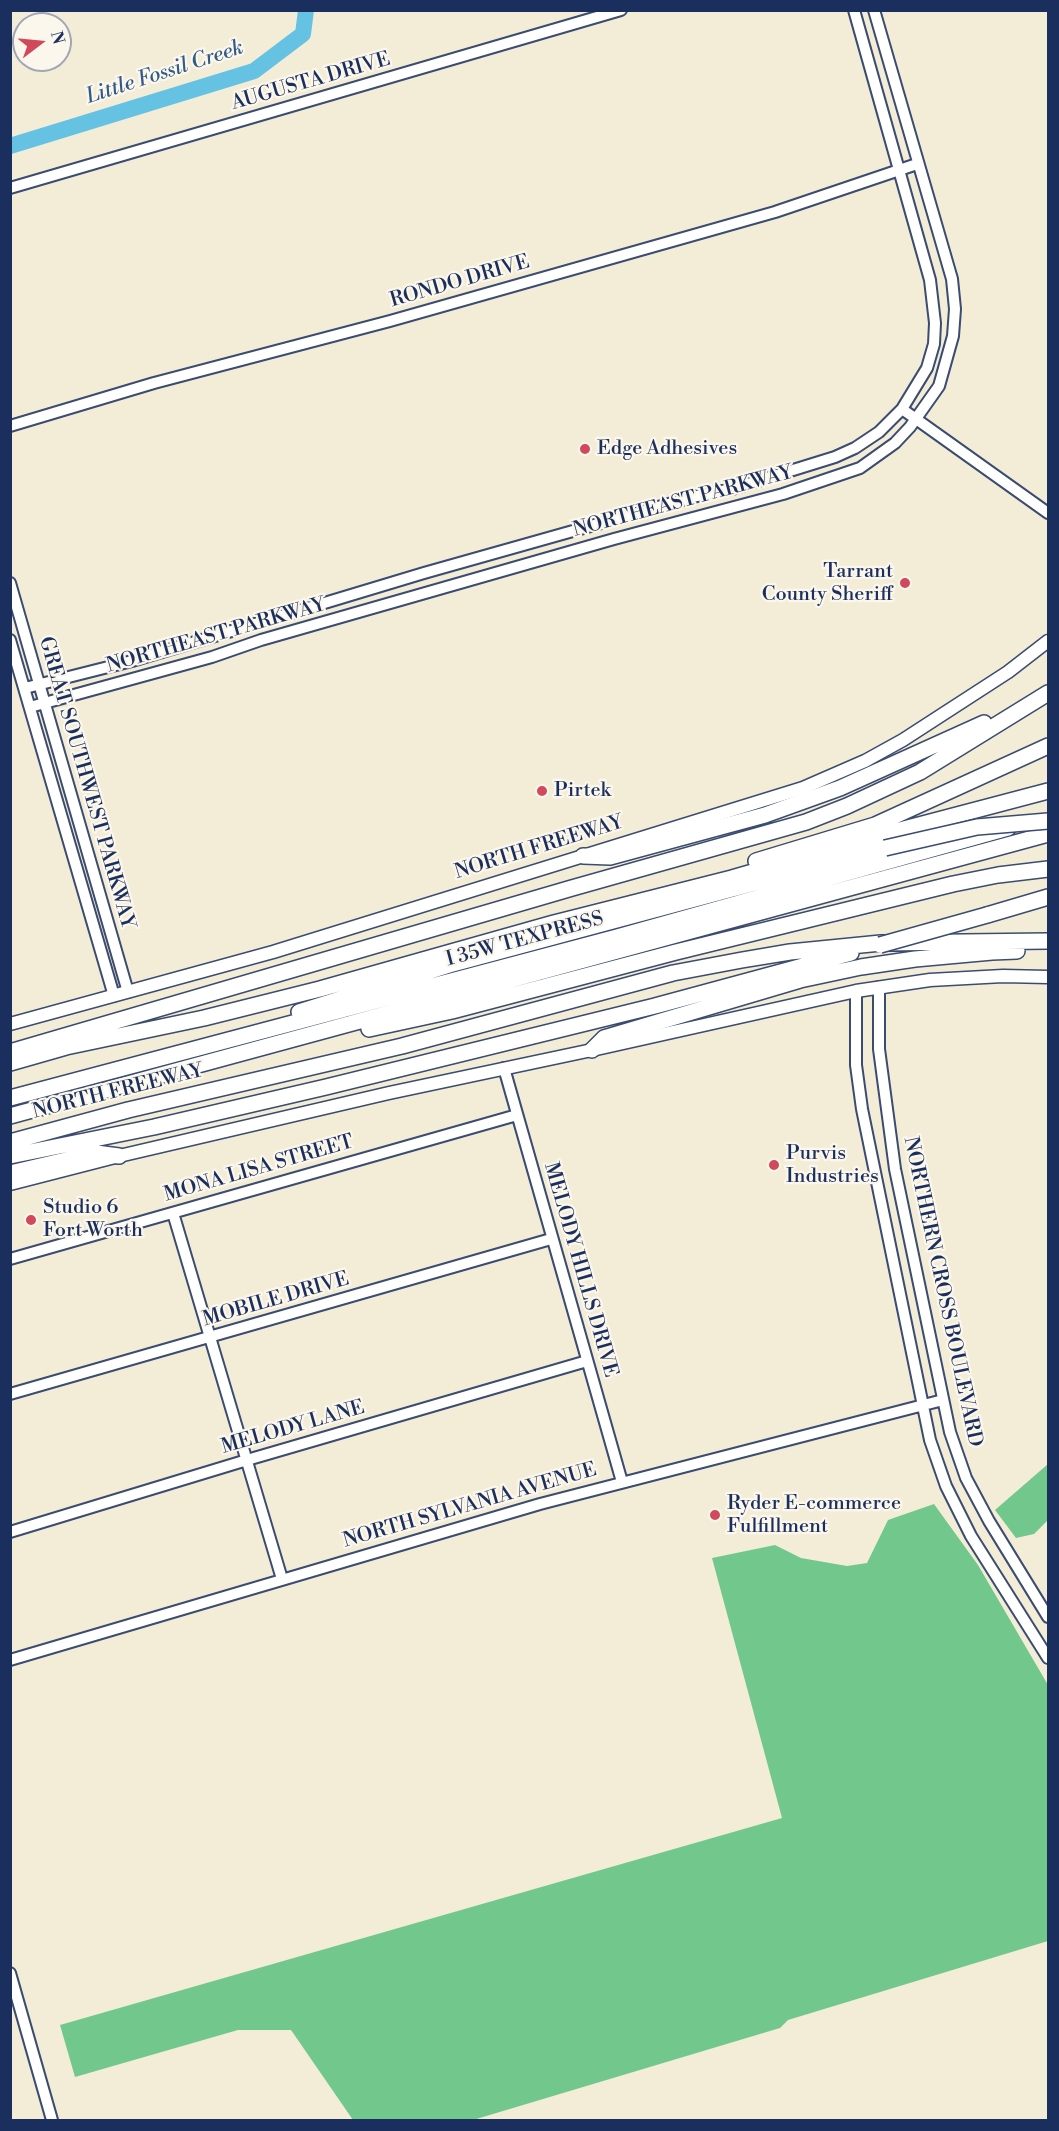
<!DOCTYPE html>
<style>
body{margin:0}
#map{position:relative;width:1059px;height:2131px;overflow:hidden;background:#f3edd8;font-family:"Libre Bodoni",serif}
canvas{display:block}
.frame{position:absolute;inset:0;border:12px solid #1b2f5e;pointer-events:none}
.north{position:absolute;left:12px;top:12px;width:60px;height:60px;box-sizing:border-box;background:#fbf7ec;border:2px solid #a1a7b3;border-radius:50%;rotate:74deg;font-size:16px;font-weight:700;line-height:24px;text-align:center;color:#1b2f5e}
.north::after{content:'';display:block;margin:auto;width:21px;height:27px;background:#d1495b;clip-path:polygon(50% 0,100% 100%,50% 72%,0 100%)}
</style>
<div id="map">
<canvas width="1059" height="2131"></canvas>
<div class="frame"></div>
<div class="north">N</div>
</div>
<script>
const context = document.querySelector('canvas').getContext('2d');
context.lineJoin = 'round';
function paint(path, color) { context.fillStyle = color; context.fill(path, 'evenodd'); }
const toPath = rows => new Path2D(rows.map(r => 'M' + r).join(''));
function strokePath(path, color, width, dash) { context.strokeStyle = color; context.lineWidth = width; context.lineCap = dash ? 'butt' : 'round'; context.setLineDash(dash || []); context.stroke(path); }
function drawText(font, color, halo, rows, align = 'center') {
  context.font = font + ' "Libre Bodoni",serif'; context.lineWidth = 4.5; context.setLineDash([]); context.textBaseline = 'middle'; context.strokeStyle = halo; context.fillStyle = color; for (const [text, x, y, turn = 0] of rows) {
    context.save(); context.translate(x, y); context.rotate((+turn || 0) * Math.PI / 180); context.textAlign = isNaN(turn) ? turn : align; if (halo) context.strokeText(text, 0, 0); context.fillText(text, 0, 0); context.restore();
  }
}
const green = toPath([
 [1048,1464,1048,1520,1034,1534,1016,1538,995,1510],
 [934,1504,978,1565,1048,1685,1048,1941,788,2020,780,2028,473,2120,353,2120,291,2030,238,2030,75,2077,60,2025,782,1818,712,1558,775,1545,801,1558,847,1566,867,1563,888,1520]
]);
const river = toPath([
 [10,146,254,71,303,34,306,10]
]);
const minor = toPath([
 [10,188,621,10],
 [902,409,1048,513],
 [10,426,154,383,390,321,775,212,917,164],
 [10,583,128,992],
 [10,640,114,996],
 [25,688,132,661,424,573,697,496,732,489,835,457,855,448,879,432,902,409,927,368,934,344,935,323,930,280,854,10],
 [30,707,212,657,261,640,614,539,783,494,860,468,895,443,910,427,939,386,953,336,955,309,952,279,874,10],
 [879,987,879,1049,895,1169,950,1432,966,1478,989,1521,1048,1617],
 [856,991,856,1065,862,1109,930,1440,946,1486,971,1536,1048,1658],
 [504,1068,622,1482],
 [173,1213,282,1579],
 [10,1259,517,1115],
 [10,1394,551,1239],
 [10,1532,247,1460,587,1361],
 [10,1660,540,1504,943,1400],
 [10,1973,52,2120]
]);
const major = toPath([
 [10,1024,273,952,803,788,865,761,903,740,1008,672,1048,641],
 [10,1184,119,1156,389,1093,592,1050,856,991,930,980,1003,976,1048,977]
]);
const highway = toPath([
 [583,856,610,857,765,815,840,788,984,723],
 [756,861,875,825,1048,746],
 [987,915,1048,897],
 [299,1012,449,965,885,848],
 [369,1029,452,1011,676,952,953,884,998,875,1048,869],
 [592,1050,604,1038,800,980,861,967,915,959,992,952,1017,951],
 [10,1052,572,888,806,822,847,806,920,772,1048,693],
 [10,1063,66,1047,204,1018,320,989,554,923,732,878,881,835,1048,791],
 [10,1098,617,937,1008,828],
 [10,1116,1048,834],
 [10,1142,128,1110,402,1046,673,973,742,960,790,952,881,943,1048,941],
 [10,1156,154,1127,326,1087,655,1006,851,953],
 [10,1173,96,1153,119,1156]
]);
const highwayBridge = toPath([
 [885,848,977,827,1048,821],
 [880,945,987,915]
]);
const markers = [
 [585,449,6,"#d1495b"],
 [905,583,6,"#d1495b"],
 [542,791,6,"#d1495b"],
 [774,1165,6,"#d1495b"],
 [31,1220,6,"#d1495b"],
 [715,1515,6,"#d1495b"]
];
const streetNames = [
 ["AUGUSTA DRIVE",311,82,-16],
 ["RONDO DRIVE",460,282,-16],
 ["NORTHEAST PARKWAY",683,502,-15],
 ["NORTHEAST PARKWAY",216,636,-16],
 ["GREAT SOUTHWEST PARKWAY",86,783,74],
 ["NORTH FREEWAY",539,848,-17],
 ["I 35W TEXPRESS",525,940,-15],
 ["NORTH FREEWAY",118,1092,-14],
 ["MONA LISA STREET",259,1169,-16],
 ["MELODY HILLS DRIVE",580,1270,74],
 ["NORTHERN CROSS BOULEVARD",942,1292,78],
 ["MOBILE DRIVE",276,1300,-16],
 ["MELODY LANE",293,1428,-16],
 ["NORTH SYLVANIA AVENUE",470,1506,-16]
];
const poiNames = [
 ["Edge Adhesives",597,449],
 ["Tarrant",893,572,"right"],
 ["County Sheriff",893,595,"right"],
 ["Pirtek",554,791],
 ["Purvis",786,1154],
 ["Industries",786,1177],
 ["Studio 6",43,1208],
 ["Fort Worth",43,1231],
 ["Ryder E-commerce",727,1504],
 ["Fulfillment",727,1527]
];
const waterNames = [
 ["Little Fossil Creek",165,73,-18]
];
paint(green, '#72c88c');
strokePath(river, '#65c2e3', 16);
strokePath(minor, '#3b4c70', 14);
strokePath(major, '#3b4c70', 15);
strokePath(highway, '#3b4c70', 18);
strokePath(minor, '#fff', 10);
strokePath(major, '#fff', 12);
strokePath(highway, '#fff', 15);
strokePath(highwayBridge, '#3b4c70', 18, []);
strokePath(highwayBridge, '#fff', 15);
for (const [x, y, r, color] of markers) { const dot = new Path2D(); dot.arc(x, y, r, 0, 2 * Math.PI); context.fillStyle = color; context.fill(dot); strokePath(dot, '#fbf7ec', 2); }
drawText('20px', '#1b2f5e', '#fbf7ec', streetNames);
drawText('20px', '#1b2f5e', '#fbf7ec', poiNames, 'left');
drawText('italic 21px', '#315b86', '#fbf7ec', waterNames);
</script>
